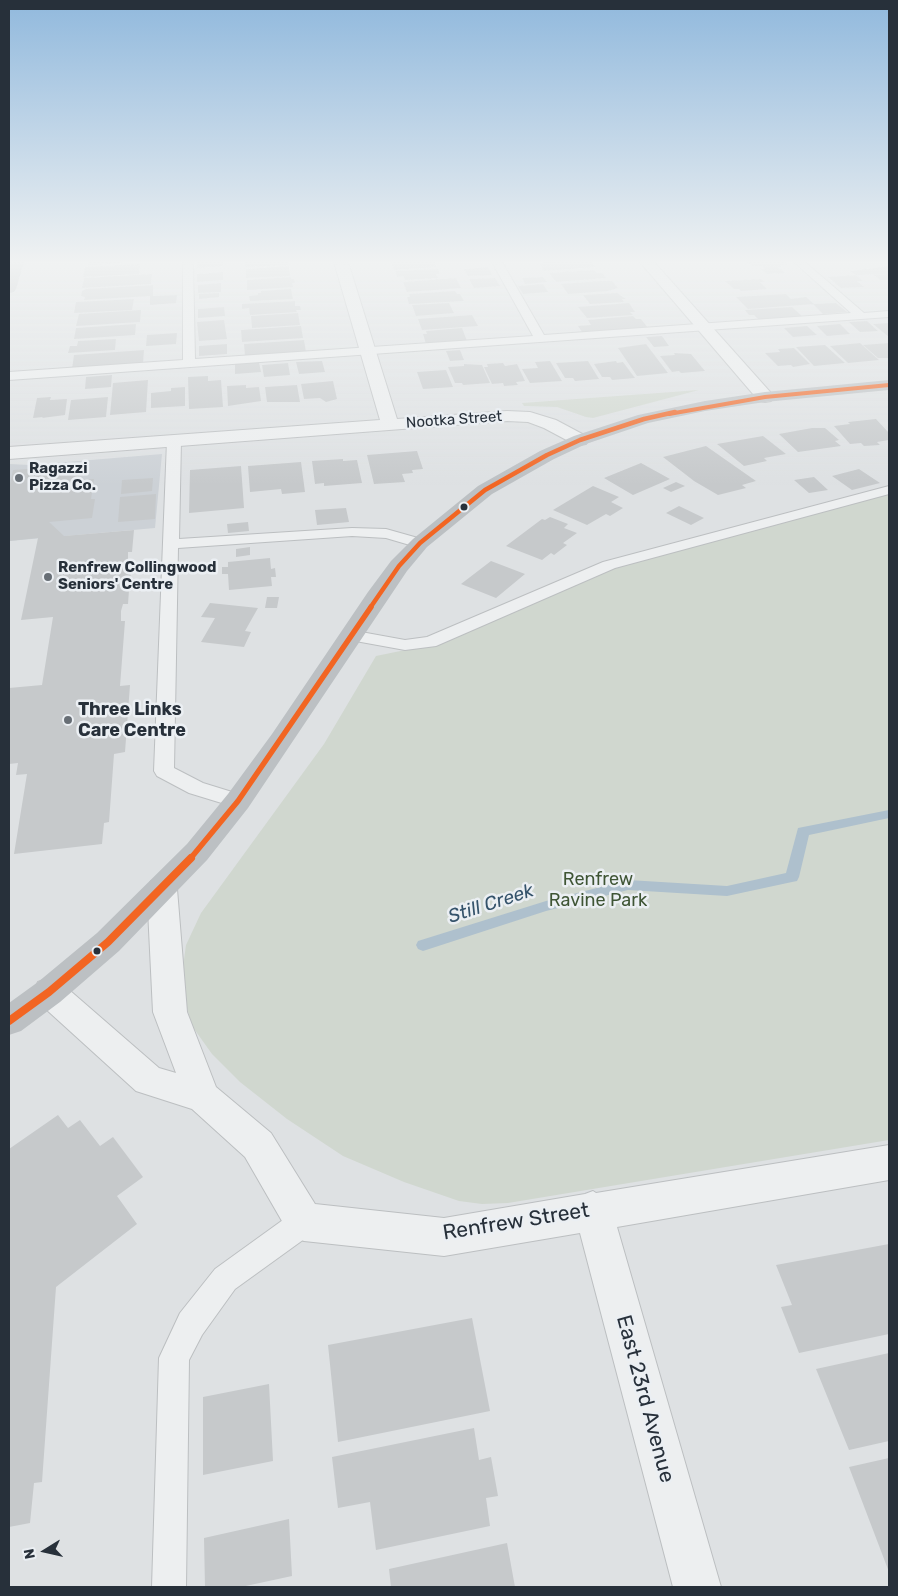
<!DOCTYPE html>
<style>
body{margin:0}
#map{position:relative;width:898px;height:1596px;overflow:hidden;background:#dee1e3;font-family:Rubik,sans-serif}
canvas{display:block}
.frame{position:absolute;inset:0;border:10px solid #27303a;pointer-events:none}
.north{position:absolute;left:20px;top:1526px;width:50px;height:50px;-webkit-text-stroke:4px #ebeff3;paint-order:stroke;rotate:260deg;font-size:14px;font-weight:700;line-height:20px;text-align:center;color:#27303a}
.north::after{content:'';display:block;margin:auto;width:18px;height:22px;background:#27303a;clip-path:polygon(50% 0,100% 100%,50% 72%,0 100%)}
</style>
<div id="map">
<canvas width="898" height="1596"></canvas>
<div class="frame"></div>
<div class="north">N</div>
</div>
<script>
const context = document.querySelector('canvas').getContext('2d');
context.lineJoin = 'round';
function paint(path, color) { context.fillStyle = color; context.fill(path, 'evenodd'); }
const toPath = rows => new Path2D(rows.map(r => 'M' + r).join(''));
function strokePath(path, color, width, dash) { context.strokeStyle = color; context.lineWidth = width; context.lineCap = dash ? 'butt' : 'round'; context.setLineDash(dash || []); context.stroke(path); }
function drawText(font, color, halo, rows, align = 'center') {
  context.font = font + ' Rubik,sans-serif'; context.lineWidth = 5; context.setLineDash([]); context.textBaseline = 'middle'; context.strokeStyle = halo; context.fillStyle = color; for (const [text, x, y, turn = 0] of rows) {
    context.save(); context.translate(x, y); context.rotate((+turn || 0) * Math.PI / 180); context.textAlign = isNaN(turn) ? turn : align; if (halo) context.strokeText(text, 0, 0); context.fillText(text, 0, 0); context.restore();
  }
}
const built = toPath([
 [162,454,155,528,9,541,9,464,31,465]
]);
const green = toPath([
 [699,390,593,418,586,417,557,407,524,406,522,403],
 [884,490,889,490,889,1140,508,1203,482,1204,459,1201,404,1182,343,1156,287,1119,240,1082,212,1054,192,1026,185,1001,183,967,186,945,201,913,324,744,376,656,449,641,609,565]
]);
const stream = toPath([
 [889,810,889,818,809,835,799,877,797,881,792,882,727,896,628,890,546,911,423,951,418,949,416,945,418,941,546,901,628,880,727,886,786,873,798,828,889,810]
]);
const building = toPath([
 [88,262,122,262,122,263,88,265],
 [197,262,223,262,223,266,197,268],
 [245,262,288,262,289,265,245,267],
 [391,262,434,262,437,267,394,270],
 [555,262,591,262,596,267,544,271,539,263],
 [747,262,785,262,788,264,779,265,782,267,778,267,785,273,767,274,761,269,765,269,762,266,752,266],
 [140,264,139,274,83,277,85,267],
 [289,266,290,276,246,278,246,269],
 [889,266,889,274,856,275,850,271],
 [488,267,492,275,468,276,464,269],
 [438,269,440,274,436,274,438,278,405,280,403,276,397,277,395,271],
 [594,270,597,273,602,273,606,278,556,282,549,273],
 [223,272,223,280,197,282,197,274],
 [152,274,151,284,82,288,84,278],
 [889,274,889,280,880,280,874,275],
 [856,275,863,281,857,281,864,287,841,288,828,277],
 [291,277,292,279,294,279,295,283,292,283,293,287,247,290,247,280],
 [543,277,547,282,525,284,522,278],
 [456,278,461,288,407,292,403,282],
 [495,278,500,286,474,288,469,279],
 [761,279,765,282,760,282,767,289,741,291,739,289,734,289,725,281],
 [600,281,612,281,618,288,608,291,568,294,561,284],
 [221,283,221,292,198,293,198,285],
 [543,284,548,292,523,294,518,286],
 [153,285,153,296,177,295,176,303,150,305,150,296,84,300,85,297,81,296,82,291,86,289],
 [291,289,293,299,250,301,249,296,258,295,258,293,261,293,261,291],
 [455,291,457,294,460,294,464,301,409,304,407,297,410,297,409,294],
 [219,293,219,297,199,299,199,294],
 [617,293,626,299,622,299,624,302,590,304,583,295],
 [786,294,791,299,806,297,814,304,748,309,736,297],
 [134,299,132,310,74,313,76,302],
 [295,301,295,306,300,306,301,310,296,310,297,312,250,315,249,308,242,309,242,304],
 [449,303,454,313,416,316,412,305],
 [629,303,635,312,630,312,633,315,587,318,578,307],
 [836,303,847,312,823,314,813,304],
 [224,307,225,316,198,318,198,309],
 [792,307,804,318,761,322,754,315,749,315,745,310],
 [141,310,140,322,76,326,79,314],
 [298,313,300,325,252,328,251,316],
 [472,315,478,326,422,330,418,319],
 [633,316,636,319,641,319,648,328,582,332,578,326,591,325,588,320],
 [224,320,227,339,199,341,197,322],
 [867,321,878,331,860,332,849,322],
 [889,323,889,337,873,324],
 [136,324,135,335,74,339,76,328],
 [840,324,850,334,827,336,817,326],
 [301,326,303,338,242,342,241,330],
 [807,326,817,335,793,337,784,328],
 [462,328,467,341,426,344,423,334,427,334,426,331],
 [177,333,176,344,146,346,147,335],
 [662,336,669,346,654,347,646,337],
 [116,339,115,350,68,353,70,346,77,346,78,341],
 [304,340,306,352,245,356,244,344],
 [860,343,879,360,848,363,830,346],
 [889,343,889,358,878,358,863,345],
 [227,344,227,354,199,356,199,346],
 [646,344,668,373,637,376,618,348],
 [825,345,845,363,814,366,796,347],
 [794,348,810,364,793,367,791,365,778,366,765,353,780,352,778,349],
 [144,350,143,364,72,369,74,355],
 [460,350,464,360,450,361,446,351],
 [674,353,691,354,705,371,681,373,679,371,672,372,660,356,675,355],
 [322,361,325,372,299,374,296,362],
 [550,361,562,381,530,383,522,369,538,368,535,362],
 [588,361,599,379,575,381,573,378,565,378,556,363],
 [616,361,617,363,623,362,635,378,612,380,610,377,602,377,594,364],
 [259,362,261,372,235,374,235,364],
 [288,363,290,375,264,377,262,365],
 [503,363,505,366,517,364,525,381,516,382,518,385,504,386,503,383,492,384,484,367,488,367,487,364],
 [464,364,482,365,490,383,463,385,462,383,455,383,448,367,464,366],
 [446,370,453,387,423,389,417,372],
 [112,375,111,387,85,389,86,377],
 [208,376,208,381,221,380,223,407,189,409,188,377],
 [148,380,146,412,110,415,113,383],
 [333,381,337,399,326,402,320,398,304,399,301,384],
 [246,385,246,388,259,387,261,401,228,406,227,386],
 [297,385,300,402,267,402,265,387],
 [185,387,185,406,151,408,151,393,171,391,171,388],
 [51,397,50,400,67,399,65,415,42,418,43,417,33,418,37,398],
 [108,397,106,417,68,420,71,400],
 [876,419,889,433,889,440,877,442,880,445,864,446,861,443,850,444,834,426,850,424,848,422],
 [812,428,825,428,839,440,835,441,841,446,798,452,779,434],
 [763,436,786,454,764,458,767,461,744,466,717,444],
 [706,446,756,481,742,485,746,488,718,495,694,481,663,457],
 [417,451,423,469,412,470,413,473,402,474,405,482,374,484,367,455],
 [343,459,343,461,357,460,362,483,324,486,324,483,315,484,312,461],
 [301,462,305,492,282,494,281,489,250,492,248,466],
 [641,463,670,479,633,495,604,478],
 [81,465,79,480,94,479,91,499,95,499,92,518,49,522,64,536,134,530,132,552,128,552,128,560,132,559,130,582,125,583,124,590,129,590,128,604,123,604,121,611,121,621,125,621,120,686,130,685,125,752,114,754,109,822,104,823,102,844,14,854,27,774,16,775,18,763,9,764,9,688,42,685,53,617,21,620,38,538,9,541,9,489,13,470],
 [241,466,244,508,189,513,190,470],
 [859,469,880,483,852,490,832,476],
 [814,477,828,490,809,493,794,480],
 [153,478,152,491,121,494,122,480],
 [676,482,685,486,671,492,663,488],
 [593,486,619,497,611,502,623,508,610,516,606,514,587,525,553,510],
 [156,494,155,519,118,522,120,497],
 [679,506,704,518,691,525,666,513],
 [346,508,349,522,317,525,315,510],
 [550,517,568,524,564,528,577,533,563,543,567,545,554,555,551,553,542,560,506,546,542,519,545,520],
 [248,522,249,531,228,533,227,524],
 [250,547,250,555,236,557,236,549],
 [270,558,271,569,275,568,276,577,271,577,272,586,229,590,228,574,222,574,222,567,228,567,228,562],
 [491,561,525,574,496,598,461,584],
 [267,597,279,597,277,608,265,608],
 [210,603,258,608,245,631,251,632,244,647,201,642,215,618,201,617],
 [58,1115,68,1128,80,1120,100,1146,113,1137,143,1177,117,1196,137,1224,56,1287,42,1482,34,1483,30,1523,9,1527,9,1149],
 [889,1244,889,1334,799,1353,781,1307,792,1305,776,1265],
 [472,1318,490,1411,338,1442,328,1345],
 [889,1353,889,1441,849,1450,816,1369],
 [269,1384,273,1461,203,1475,203,1397],
 [474,1428,479,1460,491,1457,498,1496,486,1498,490,1526,376,1550,370,1502,338,1508,332,1457],
 [889,1458,889,1572,849,1467],
 [289,1519,292,1576,241,1587,205,1587,204,1538],
 [507,1543,515,1587,391,1587,389,1569]
]);
const lane = toPath([
 [183,262,193,262,195,359,533,336,492,262,502,262,544,335,851,313,794,262,805,262,864,313,889,311,889,317,9,380,9,372,183,360,183,262],
 [174,437,181,441,179,539,352,528,386,529,425,540,428,543,425,546,420,548,386,538,352,536,178,548,174,768,203,783,245,796,248,801,245,806,238,808,189,793,157,776,154,771,167,441,174,437],
 [889,486,889,494,615,568,436,646,405,650,350,640,344,639,342,635,344,631,350,630,405,640,427,637,603,562,889,486],
 [304,1208,314,1212,318,1222,314,1232,235,1289,202,1335,189,1360,186,1587,152,1587,159,1358,180,1313,215,1269,294,1212,304,1208]
]);
const street = toPath([
 [334,262,348,262,397,419,507,411,530,412,556,420,586,436,589,440,586,444,580,445,574,444,544,428,528,422,507,421,9,459,9,447,380,420,334,262],
 [640,262,654,262,771,393,774,397,771,401,765,402,759,401,640,262],
 [162,878,173,881,177,889,187,1012,216,1087,271,1133,315,1204,444,1218,585,1194,593,1191,596,1193,889,1145,889,1180,617,1227,721,1587,673,1587,580,1233,444,1256,304,1241,290,1235,245,1157,192,1109,136,1091,38,1002,33,992,38,982,49,978,60,982,159,1068,176,1073,153,1012,147,889,151,881,162,878]
]);
const secondary = toPath([
 [10,262,24,262,16,289,14,292,9,293,10,262],
 [889,380,889,390,765,402,705,411,648,423,586,444,554,459,492,494,427,547,407,571,248,808,207,860,119,951,60,1002,21,1031,9,1035,9,1003,38,982,97,933,187,844,228,794,272,734,368,592,391,561,413,539,478,486,540,451,574,436,638,415,705,401,765,392,889,380]
]);
const bus1Far3 = toPath([
 [669,414,765,397,889,385]
]);
const bus1Far2 = toPath([
 [370,608,399,566,420,543,485,490,547,455,580,440,644,419,675,412]
]);
const bus1Far1 = toPath([
 [190,859,238,801,371,607]
]);
const bus1 = toPath([
 [9,1021,49,992,108,942,191,858]
]);
const markers = [
 [19,478,5,"#676e75"],
 [464,507,4.5,"#27303a"],
 [48,577,5,"#676e75"],
 [68,720,5,"#676e75"],
 [97,951,4.5,"#27303a"]
];
const farStreetnames = [
 ["Nootka Street",454,420,-4]
];
const farPoinames = [
 ["Ragazzi",29,469],
 ["Pizza Co.",29,486],
 ["Renfrew Collingwood",58,568],
 ["Seniors' Centre",58,585]
];
const poiNames = [
 ["Three Links",78,710],
 ["Care Centre",78,731]
];
const parkNames = [
 ["Renfrew",598,880],
 ["Ravine Park",598,901]
];
const waterNames = [
 ["Still Creek",491,904,-18]
];
const nearStreetnames = [
 ["Renfrew Street",516,1222,-9],
 ["East 23rd Avenue",645,1399,75]
];
paint(built, '#ccd1d6');
paint(green, '#d0d7cf');
paint(stream, '#aec0cd');
paint(building, '#c6c9cb');
strokePath(lane, '#bcbfc1', 2);
strokePath(street, '#bcbfc1', 2);
paint(lane, '#edeff0');
paint(street, '#edeff0');
paint(secondary, '#bcc0c3');
strokePath(bus1Far3, '#f26522', 4);
strokePath(bus1Far2, '#f26522', 4.5);
strokePath(bus1Far1, '#f26522', 5.5);
strokePath(bus1, '#f26522', 8);
const sky = context.createLinearGradient(0, 0, 0, 485);
sky.addColorStop(0, '#91b9dd');
sky.addColorStop(0.54, '#f0f2f2');
sky.addColorStop(1, '#f0f2f200');
context.fillStyle = sky;
context.fillRect(0, 0, 898, 485);
for (const [x, y, r, color] of markers) { const dot = new Path2D(); dot.arc(x, y, r, 0, 2 * Math.PI); context.fillStyle = color; context.fill(dot); strokePath(dot, '#ebeff3', 2); }
drawText('15px', '#27303a', '#ebeff3', farStreetnames);
drawText('bold 15px', '#27303a', '#ebeff3', farPoinames, 'left');
drawText('bold 18px', '#27303a', '#ebeff3', poiNames, 'left');
drawText('18px', '#3f5535', '#ebeff3', parkNames);
drawText('italic 19px', '#35536b', '#ebeff3', waterNames);
drawText('21px', '#27303a', '#ebeff3', nearStreetnames);
</script>
